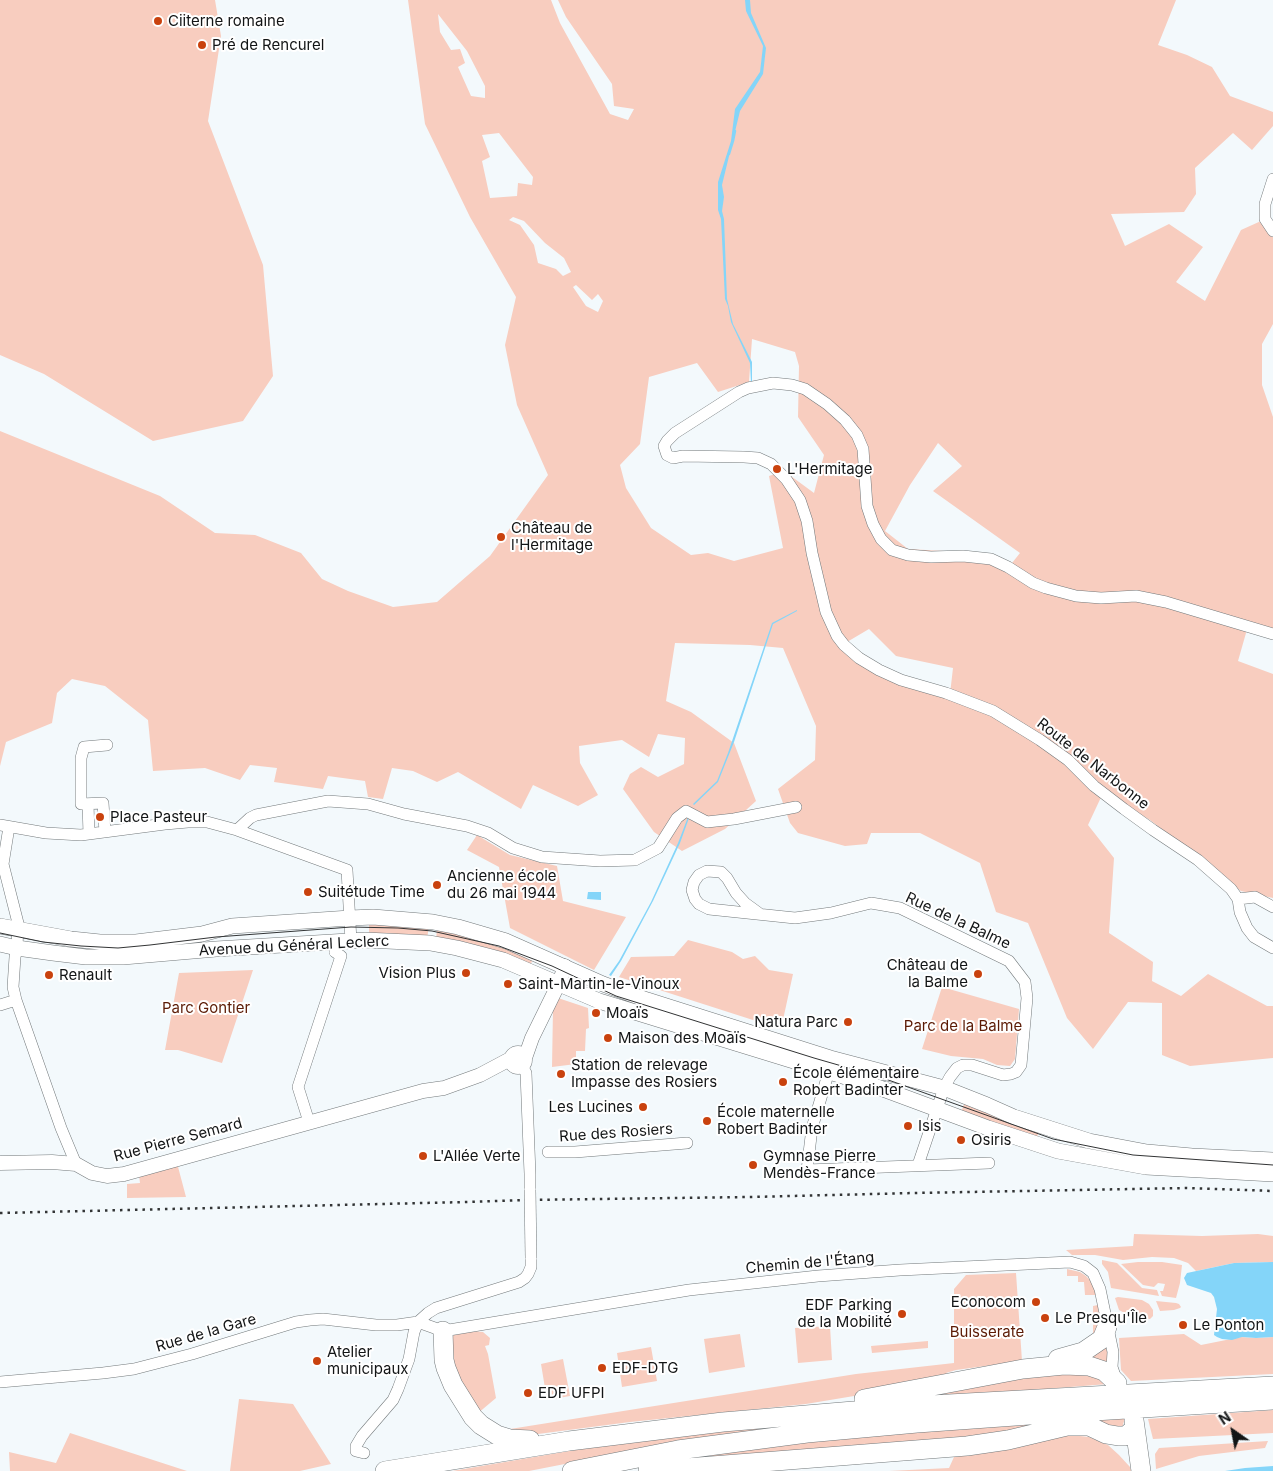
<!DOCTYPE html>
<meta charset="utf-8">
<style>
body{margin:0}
#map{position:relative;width:1273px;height:1471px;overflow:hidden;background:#f3f9fc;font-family:Inter,sans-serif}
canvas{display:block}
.north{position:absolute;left:1208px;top:1406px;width:50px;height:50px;-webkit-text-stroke:4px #fff;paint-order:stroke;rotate:327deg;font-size:14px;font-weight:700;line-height:20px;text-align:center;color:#131516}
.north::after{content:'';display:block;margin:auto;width:18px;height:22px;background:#131516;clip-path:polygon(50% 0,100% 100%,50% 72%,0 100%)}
</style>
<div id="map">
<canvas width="1273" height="1471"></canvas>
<div class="north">N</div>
</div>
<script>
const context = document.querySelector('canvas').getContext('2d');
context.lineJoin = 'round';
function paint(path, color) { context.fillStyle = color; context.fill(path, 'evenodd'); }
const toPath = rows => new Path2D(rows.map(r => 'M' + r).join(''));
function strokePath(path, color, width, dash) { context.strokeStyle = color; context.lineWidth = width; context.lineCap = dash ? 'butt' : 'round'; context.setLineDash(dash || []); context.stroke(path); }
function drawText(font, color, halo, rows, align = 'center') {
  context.font = font + ' Inter,sans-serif'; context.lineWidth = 4; context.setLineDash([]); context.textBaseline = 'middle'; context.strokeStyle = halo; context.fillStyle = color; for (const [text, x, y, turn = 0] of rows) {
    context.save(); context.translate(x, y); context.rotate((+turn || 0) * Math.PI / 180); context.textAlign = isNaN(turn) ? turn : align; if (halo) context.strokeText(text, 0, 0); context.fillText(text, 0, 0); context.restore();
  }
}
const green = toPath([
 [0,0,215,0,221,36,208,121,263,265,273,376,243,421,153,441,44,374,0,355],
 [408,0,551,0,560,23,610,114,628,120,634,109,614,106,612,84,566,17,558,0,1176,0,1158,45,1187,55,1212,67,1230,96,1273,112,1273,126,1252,150,1233,133,1195,168,1196,194,1184,212,1111,214,1125,246,1169,224,1203,247,1176,282,1205,301,1241,230,1261,221,1273,236,1273,324,1262,344,1262,385,1273,417,1273,634,1248,626,1238,661,1273,674,1273,898,1241,891,1150,820,1103,793,1088,825,1114,858,1109,933,1153,962,1152,981,1181,996,1208,974,1267,1006,1273,1006,1273,1058,1190,1066,1162,1055,1162,1003,1128,1002,1093,1049,1067,1018,1028,923,996,912,980,863,920,833,871,833,867,844,845,846,798,833,790,823,778,789,815,760,816,726,783,648,750,645,675,643,666,701,691,712,734,743,756,801,725,829,682,851,654,832,623,789,630,774,641,767,658,777,684,764,685,738,658,734,649,757,622,740,579,746,580,763,598,795,578,806,533,785,521,809,458,772,437,782,413,771,392,768,383,799,368,797,365,781,328,776,323,789,274,782,277,768,250,765,240,780,205,768,153,771,148,720,105,686,72,679,57,693,52,723,6,742,0,766,0,431,160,496,215,533,255,535,301,553,322,579,348,591,393,607,437,602,490,556,548,475,517,405,505,345,516,297,470,217,425,124],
 [438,14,467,51,485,86,485,98,471,96,458,67,465,63,460,49,451,50,440,32],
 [499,133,533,177,532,185,518,183,517,196,490,198,482,161,490,157,482,135],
 [513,217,524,221,545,243,564,258,571,272,563,276,556,269,538,263,534,245,520,225,509,220],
 [576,285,592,300,598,294,603,301,598,312,586,306,573,287],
 [752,339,795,352,799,366,798,417,824,455,814,493,784,471,769,476,783,548,734,561,708,553,691,555,651,528,626,488,620,465,640,444,649,377,697,363,718,392,749,382],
 [938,443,962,466,933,491,1020,553,1012,563,1000,557,980,553,908,549,885,531,910,485],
 [869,629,896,656,953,668,950,694,879,672,847,642],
 [477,835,510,855,557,866,563,901,626,917,594,970,510,928,499,867,467,850],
 [369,921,429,925,427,940,369,936],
 [437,928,534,956,530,966,436,941],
 [688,940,732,952,743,959,755,956,769,970,793,974,781,1029,619,977,631,957,674,956],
 [253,970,222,1063,178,1050,165,1050,179,973],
 [942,987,1019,1009,1015,1059,1010,1066,997,1065,983,1059,951,1056,922,1049],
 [558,998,588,1008,589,1028,586,1029,585,1051,576,1051,576,1064,552,1067,553,1009],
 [965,1102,1039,1132,1035,1142,961,1112],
 [177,1163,186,1197,127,1198,127,1184,140,1183,139,1175],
 [1134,1234,1202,1236,1258,1234,1273,1236,1273,1262,1234,1263,1196,1271,1188,1263,1174,1258,1152,1257,1123,1260,1095,1255,1072,1255,1066,1250,1133,1246],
 [1102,1260,1117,1263,1142,1288,1157,1290,1159,1296,1111,1288,1108,1272,1102,1264],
 [1138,1262,1162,1262,1182,1265,1180,1283,1176,1298,1162,1296,1160,1291,1163,1291,1165,1284,1158,1283,1154,1287,1143,1285,1121,1264],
 [1067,1269,1080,1272,1086,1276,1092,1282,1096,1295,1085,1295,1084,1282,1078,1282,1078,1276,1067,1276],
 [1016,1273,1022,1361,956,1370,946,1373,947,1377,878,1392,806,1404,630,1422,538,1434,518,1434,505,1431,510,1429,856,1374,954,1363,954,1289,966,1275],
 [1118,1297,1142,1300,1149,1304,1153,1310,1153,1316,1150,1319,1134,1318,1119,1310,1115,1298],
 [1156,1301,1176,1303,1179,1304,1181,1307,1180,1308,1174,1310,1160,1311],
 [1098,1305,1100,1323,1093,1339,1093,1306],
 [830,1326,832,1360,798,1363,795,1328],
 [473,1331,483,1332,490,1338,489,1345,485,1346,488,1354,496,1398,477,1414,464,1395,447,1343,454,1335],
 [740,1334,745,1367,709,1373,704,1339],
 [1184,1334,1201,1345,1241,1337,1256,1338,1273,1337,1273,1374,1131,1381,1121,1370,1119,1338],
 [928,1341,928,1348,872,1353,871,1346],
 [1105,1346,1107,1351,1107,1361,1104,1366,1092,1363,1091,1352],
 [651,1347,657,1381,622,1387,617,1353],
 [563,1359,570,1396,547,1400,541,1364],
 [1070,1368,1084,1370,1108,1384,969,1395,906,1397],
 [239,1399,293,1404,331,1464,300,1471,230,1471],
 [1273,1410,1273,1433,1153,1439,1148,1419],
 [888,1413,667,1444,529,1471,452,1471,646,1438],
 [1125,1418,1121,1431,1022,1433,645,1464,835,1438],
 [70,1433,187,1471,10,1471,9,1452,56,1463],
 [1071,1435,1089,1437,1108,1445,1119,1455,1130,1467,1131,1471,889,1471,949,1468,954,1457],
 [1268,1441,1265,1448,1199,1456,1156,1469,1155,1454,1159,1448]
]);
const water = toPath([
 [745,0,750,0,751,13,766,48,763,74,740,111,722,185,724,197,722,211,724,219,727,299,733,324,752,362,752,382,751,383,750,363,731,322,728,306,725,299,721,219,718,210,718,182,731,141,735,109,760,72,763,46,746,11],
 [797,610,797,611,773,624,734,742,718,782,694,805,693,804,717,781,728,753,772,623],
 [688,817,689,818,680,843,653,901,621,961,611,976,609,975,619,961,651,902,678,843],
 [588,892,601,892,601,900,587,899],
 [1273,1262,1273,1337,1256,1338,1242,1337,1232,1340,1222,1339,1217,1337,1214,1335,1217,1309,1214,1297,1211,1293,1187,1285,1184,1278,1187,1273,1234,1263],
 [1273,1466,1273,1471,1225,1471,1245,1468]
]);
const stream = toPath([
 [729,154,733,141,735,131]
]);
const minor = toPath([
 [1273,179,1265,204,1265,219,1273,231],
 [1273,634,1166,602,1136,596,1101,598,1076,596,1046,588,1033,583,1008,567,991,559,963,556,931,557,908,555,892,550,881,539,873,524,867,506,863,449,857,435,845,420,827,404,805,389,792,385,773,383,748,388,739,392,675,433,667,441,664,446,667,455,673,458,683,456,744,457,758,458,771,464,786,479,800,500,807,521,812,553,826,612,837,636,844,645,859,658,879,670,901,680,946,693,993,711,1040,740,1068,760,1094,786,1124,809,1153,830,1198,860,1231,889,1238,899,1240,912,1247,928,1254,937,1273,948],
 [88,804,89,834],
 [0,825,46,833,81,835,165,824,188,822,207,822,237,830,347,870,351,941],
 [9,827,3,864,18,923,17,948,15,957,13,987,16,1000,61,1128,76,1164],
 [237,830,250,818,256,815,328,801,368,804,404,814,467,826,488,833,513,848,542,857,600,861,635,860,658,848,677,818,686,811,707,822,734,819,796,807],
 [105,832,103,803,81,804,81,758,84,747,107,745],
 [1238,899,1255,897,1273,907],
 [760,914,745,903,736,893,727,878,721,872,707,871,699,875,694,882,692,890,695,899,699,904,709,909,795,918,831,913,871,903,900,908,1009,961,1025,982,1027,998,1021,1065,1016,1072,1011,1074,1003,1075,972,1065,963,1065,957,1068,950,1077,944,1088,918,1165],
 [0,1005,16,1000],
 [522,1066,526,1073,530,1174,530,1190],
 [829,1071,812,1128,807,1170,989,1163],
 [309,1122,298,1087,341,956,335,952,336,950],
 [548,1152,575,1152,687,1143],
 [0,1382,103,1373,134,1369,192,1354,296,1322,310,1320,323,1319,376,1325,397,1325,418,1322,443,1331,689,1290,818,1276,900,1270,1070,1262,1084,1266,1093,1273,1100,1289,1113,1352,1112,1367,1116,1379],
 [364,1453,356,1451,356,1446,362,1436,393,1400,398,1389,409,1359,414,1332,418,1322,428,1313,436,1308,519,1282,525,1278,528,1274,531,1267,531,1258]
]);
const tertiary = toPath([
 '511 1060a7 7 0 1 1 14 0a7 7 0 1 1-14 0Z',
 [525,1058,532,1038,559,983,565,966],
 [0,1163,52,1162,76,1164,92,1173,107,1176,124,1174,423,1091,444,1088,480,1075,512,1058]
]);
const secondary = toPath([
 [0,926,71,939,100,942,136,942,202,934,232,926,350,918,373,917,433,922,458,927,506,941,603,984,647,1000,830,1058,944,1088,987,1105,1014,1117,1089,1141,1147,1152,1192,1156,1273,1160],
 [0,944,17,948,53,953,86,957,123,957,216,949,365,940,430,943,457,948,503,960,599,1001,872,1085,988,1128,1058,1151,1146,1167,1273,1174]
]);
const trunk = toPath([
 [443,1331,444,1360,446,1368,453,1385,473,1417,481,1425,497,1435,510,1439,530,1440],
 [1058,1359,1083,1352,1102,1339,1107,1327],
 [864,1399,1023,1369,1064,1365,1089,1366,1104,1371,1117,1383],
 [1134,1420,1141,1471],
 [385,1471,569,1441,723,1422,913,1406,1273,1386],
 [572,1471,678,1450,807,1433,917,1423,1029,1415,1273,1400],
 [648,1471,967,1446,1008,1440,1067,1426,1089,1426,1106,1434,1118,1436,1126,1436,1135,1428]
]);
const tram = toPath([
 [0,933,43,942,81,946,118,948,150,945,216,937,351,927,398,928,432,931,499,946,552,966,616,996,814,1058,880,1077,1053,1139,1133,1155,1273,1165]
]);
const rail = toPath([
 [0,1213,466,1202,525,1200,750,1197,914,1193,1187,1188,1273,1191]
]);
const minorBridge = toPath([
 [530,1190,531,1258]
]);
const markers = [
 [158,21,5,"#c9420e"],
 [202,45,5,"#c9420e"],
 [777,469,5,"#c9420e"],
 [501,537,5,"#c9420e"],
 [100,817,5,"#c9420e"],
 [437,885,5,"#c9420e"],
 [308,892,5,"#c9420e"],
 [466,973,5,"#c9420e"],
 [978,974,5,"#c9420e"],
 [49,975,5,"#c9420e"],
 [508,984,5,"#c9420e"],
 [596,1013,5,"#c9420e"],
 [848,1022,5,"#c9420e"],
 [608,1038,5,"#c9420e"],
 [561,1074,5,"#c9420e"],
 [783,1082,5,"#c9420e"],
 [643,1107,5,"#c9420e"],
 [707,1121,5,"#c9420e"],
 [908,1126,5,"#c9420e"],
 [961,1140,5,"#c9420e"],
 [423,1156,5,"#c9420e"],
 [753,1165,5,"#c9420e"],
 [1036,1302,5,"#c9420e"],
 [902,1314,5,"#c9420e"],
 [1045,1318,5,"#c9420e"],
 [1183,1325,5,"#c9420e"],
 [317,1361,5,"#c9420e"],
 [602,1368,5,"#c9420e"],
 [528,1393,5,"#c9420e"]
];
const poiNames = [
 ["Ciiterne romaine",168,21],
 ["Pré de Rencurel",212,45],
 ["L'Hermitage",787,469],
 ["Château de",511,528],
 ["l'Hermitage",511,545],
 ["Place Pasteur",110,817],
 ["Ancienne école",447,876],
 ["du 26 mai 1944",447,893],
 ["Suitétude Time",318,892],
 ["Château de",968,965,"right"],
 ["la Balme",968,982,"right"],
 ["Vision Plus",456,973,"right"],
 ["Renault",59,975],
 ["Saint-Martin-le-Vinoux",518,984],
 ["Moaïs",606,1013],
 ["Natura Parc",838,1022,"right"],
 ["Maison des Moaïs",618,1038],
 ["Station de relevage",571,1065],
 ["Impasse des Rosiers",571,1082],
 ["École élémentaire",793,1073],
 ["Robert Badinter",793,1090],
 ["Les Lucines",633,1107,"right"],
 ["École maternelle",717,1112],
 ["Robert Badinter",717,1129],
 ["Isis",918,1126],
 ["Osiris",971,1140],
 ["L'Allée Verte",433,1156],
 ["Gymnase Pierre",763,1156],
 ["Mendès-France",763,1173],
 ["Econocom",1026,1302,"right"],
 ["EDF Parking",892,1305,"right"],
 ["de la Mobilité",892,1322,"right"],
 ["Le Presqu'Île",1055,1318],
 ["Le Ponton",1193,1325],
 ["Atelier",327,1352],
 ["municipaux",327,1369],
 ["EDF-DTG",612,1368],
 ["EDF UFPI",538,1393]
];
const streetNames = [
 ["Route de Narbonne",1093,764,38],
 ["Rue de la Balme",958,921,25],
 ["Avenue du Général Leclerc",294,946,-3],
 ["Rue des Rosiers",616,1133,-4],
 ["Rue Pierre Semard",178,1140,-15],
 ["Chemin de l'Étang",810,1263,-5],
 ["Rue de la Gare",206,1333,-16]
];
const parkNames = [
 ["Parc Gontier",206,1008],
 ["Parc de la Balme",963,1026],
 ["Buisserate",987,1332]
];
paint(green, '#f8cdbf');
paint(water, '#84d5f9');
strokePath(stream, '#84d5f9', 2.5);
strokePath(minor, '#73797b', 12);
strokePath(tertiary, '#73797b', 15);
strokePath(secondary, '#73797b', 16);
strokePath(trunk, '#73797b', 20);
strokePath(minor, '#fff', 11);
strokePath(tertiary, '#fff', 14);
strokePath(secondary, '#fff', 15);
strokePath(trunk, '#fff', 19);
strokePath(tram, '#323435', 1);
strokePath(rail, '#323435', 2.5, [2.5, 5]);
strokePath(minorBridge, '#73797b', 12, []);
strokePath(minorBridge, '#fff', 11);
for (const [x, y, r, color] of markers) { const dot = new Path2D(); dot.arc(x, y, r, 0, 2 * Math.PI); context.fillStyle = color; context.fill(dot); strokePath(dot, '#fff', 2); }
drawText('15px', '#131516', '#fff', poiNames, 'left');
drawText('15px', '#131516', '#fff', streetNames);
drawText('15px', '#5c1b05', '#fff', parkNames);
</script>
